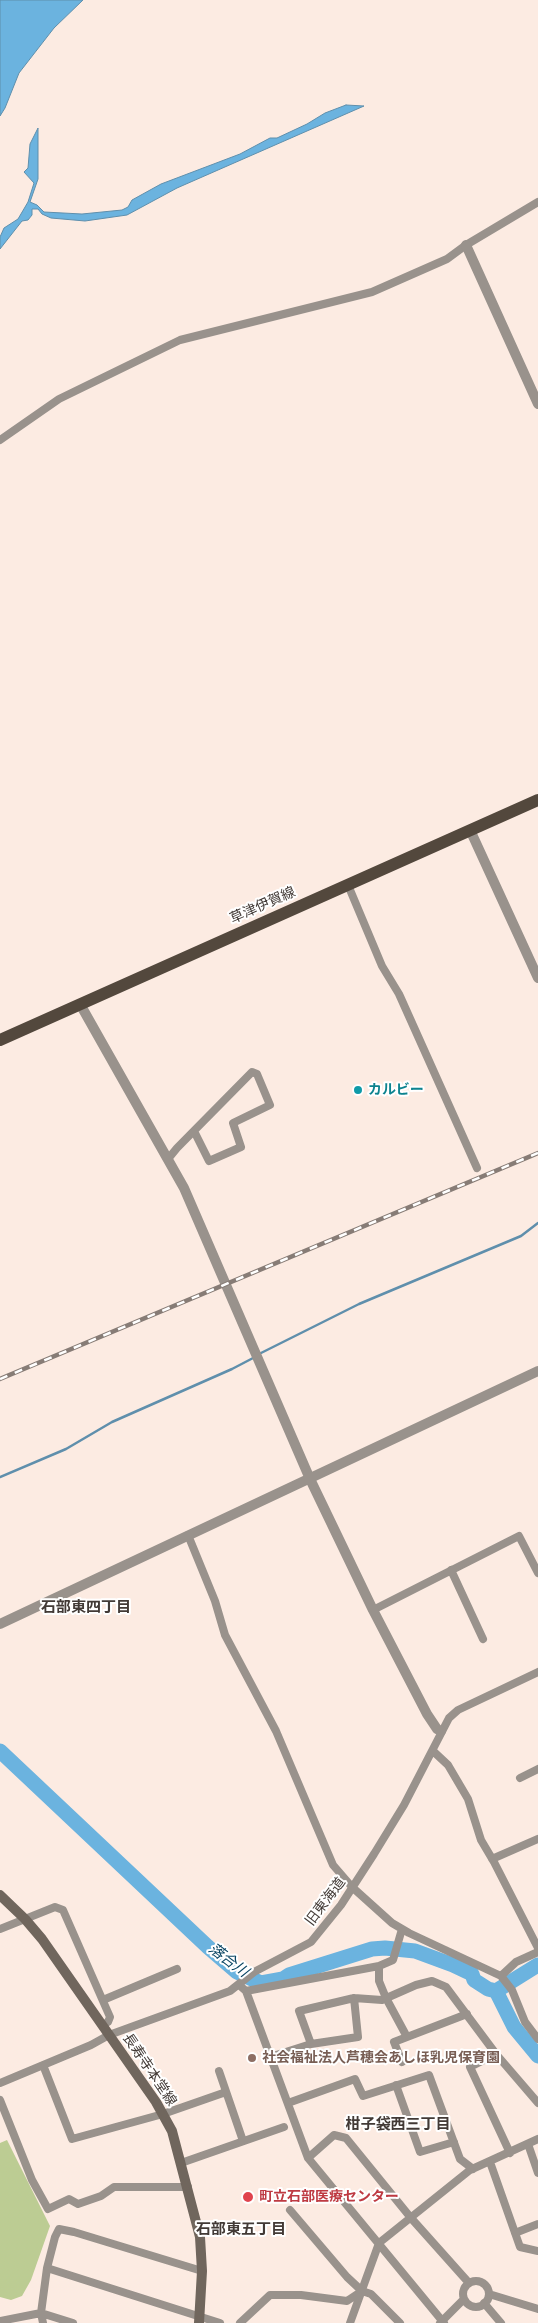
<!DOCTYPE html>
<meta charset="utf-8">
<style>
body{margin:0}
canvas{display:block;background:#fcebe2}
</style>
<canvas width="538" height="2323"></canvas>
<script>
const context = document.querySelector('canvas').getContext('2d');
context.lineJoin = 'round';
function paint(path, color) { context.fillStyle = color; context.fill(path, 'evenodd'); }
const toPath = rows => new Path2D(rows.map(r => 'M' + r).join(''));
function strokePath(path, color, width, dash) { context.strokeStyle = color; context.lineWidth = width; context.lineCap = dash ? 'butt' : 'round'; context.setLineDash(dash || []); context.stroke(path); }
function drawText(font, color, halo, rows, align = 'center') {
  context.font = font + ' Poppins,"Noto Sans JP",sans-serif'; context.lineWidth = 4; context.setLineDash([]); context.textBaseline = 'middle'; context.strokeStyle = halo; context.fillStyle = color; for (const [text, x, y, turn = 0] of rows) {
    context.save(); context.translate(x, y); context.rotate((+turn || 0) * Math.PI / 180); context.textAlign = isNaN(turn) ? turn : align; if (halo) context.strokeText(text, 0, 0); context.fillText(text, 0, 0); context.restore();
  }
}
const green = toPath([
 [7,2140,50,2226,31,2280,22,2296,11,2300,0,2297,0,2143]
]);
const water = toPath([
 [0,0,83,0,54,28,19,73,5,108,0,116,0,0],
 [346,105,364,106,177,188,127,215,85,221,51,218,42,214,38,209,32,209,32,215,28,220,22,221,0,249,0,237,4,228,18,219,28,202,34,183,24,172,28,168,30,144,38,128,38,179,30,202,37,205,44,212,82,214,122,210,128,207,132,200,161,184,240,154,270,138,277,138,307,124,325,113,346,105]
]);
const stream = toPath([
 [259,1354,359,1304,521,1236,538,1223],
 [0,1477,66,1449,112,1422,232,1369,255,1357]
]);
const river = toPath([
 [0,1751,208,1947,237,1972,254,1980,261,1983,283,1979,289,1975,372,1949,385,1948,415,1951,453,1965,472,1974,474,1980,488,1989,496,1991,538,1965],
 [496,1991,514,2027,538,2056]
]);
const minor = toPath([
 [0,440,59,399,180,340,372,292,447,259,466,245,538,202],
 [348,885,382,966,399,994,477,1168],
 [168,1159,177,1148,252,1072,257,1074,270,1105,233,1123,241,1147,209,1161,194,1131],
 [188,1535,215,1601,225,1635,276,1731,333,1865,352,1887,392,1923,409,1933,501,1976,512,1990,525,2022,538,2039],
 [451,1570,483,1639],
 [373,1610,519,1536,538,1573],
 [433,1751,448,1765,468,1799,481,1840,494,1862,538,1948],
 [520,1778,538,1769],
 [492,1859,538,1839],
 [0,1929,55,1907,63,1910,110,2017,108,2022,102,2025],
 [402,1929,393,1960,379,1966,379,1981,386,1998,407,2037],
 [501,1976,516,1962,538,1952],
 [239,1985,246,1991,308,2158,444,2323],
 [246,1991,379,1966],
 [103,2000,177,1969],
 [311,2044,299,2011,354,1998,382,2000,416,1985,432,1981,446,1987,496,2054,538,2103],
 [496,2054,470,2067,510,2153],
 [270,2057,311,2044,358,2037,354,1998],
 [402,2062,394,2042,467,2014],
 [43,2065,72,2139,163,2114,226,2092],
 [219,2071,243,2141],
 [0,2083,91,2045,109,2035,230,1991,254,1972,311,1942,341,1905,374,1854,404,1805,449,1718,458,1710,538,1672],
 [396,2085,420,2152,454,2142],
 [0,2100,32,2180,48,2209,69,2199,78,2204,101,2196,114,2187,188,2187],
 [288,2103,355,2079,363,2096,429,2075,460,2159,473,2169],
 [528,2144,538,2173],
 [308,2158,334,2135,346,2138,411,2218,469,2283],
 [490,2162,520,2247,538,2251],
 [181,2163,284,2127],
 [290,2210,347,2277,362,2291,371,2294,400,2323],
 [515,2233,538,2224],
 [47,2268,220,2323],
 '463 2294a13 13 0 1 1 26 0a13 13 0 1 1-26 0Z',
 [489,2294,538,2309],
 [484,2303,501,2323],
 [0,2321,41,2313,73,2323],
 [43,2323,41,2313,47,2268,55,2237,59,2229,74,2232,202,2271],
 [240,2323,270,2295,301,2295,347,2301,362,2291],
 [350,2323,379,2243,470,2170,538,2139],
 [440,2323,464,2299]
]);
const tertiary = toPath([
 [466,245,538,404],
 [471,832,538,978],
 [80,1004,184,1188,310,1479,373,1610,427,1714,437,1729,441,1731],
 [0,1624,538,1371]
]);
const secondary = toPath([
 [0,1895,25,1919,42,1939,156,2102,172,2131,200,2237,202,2271,199,2323]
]);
const primary = toPath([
 [0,1040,538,800]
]);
const rail = toPath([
 [0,1379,538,1153]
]);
const markers = [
 [358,1090,5,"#0f9aa8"],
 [252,2058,5,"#8d6e63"],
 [248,2197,6,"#e0444e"]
];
const streetNames = [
 ["草津伊賀線",263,906,-24],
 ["旧東海道",326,1902,-53],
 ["長寿寺本堂線",149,2070,56]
];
const cultureNames = [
 ["カルビー",368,1090]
];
const educationNames = [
 ["社会福祉法人芦穂会あしほ乳児保育園",262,2058]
];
const healthNames = [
 ["町立石部医療センター",259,2197]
];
const neighbourhoodNames = [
 ["石部東四丁目",86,1608],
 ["柑子袋西三丁目",398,2125],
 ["石部東五丁目",241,2230]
];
const waterNames = [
 ["落合川",228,1961,37]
];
paint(green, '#bccc93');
paint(water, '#6bb3df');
strokePath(water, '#5f8fac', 1);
strokePath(stream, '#5f8fac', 2.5);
strokePath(river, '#6bb3df', 15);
strokePath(minor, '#99928c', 8);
strokePath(tertiary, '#99928c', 10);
strokePath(secondary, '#70665d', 10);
strokePath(primary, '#53483d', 12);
strokePath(rail, '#877c76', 4.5);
strokePath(rail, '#fff', 2.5, [8]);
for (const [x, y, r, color] of markers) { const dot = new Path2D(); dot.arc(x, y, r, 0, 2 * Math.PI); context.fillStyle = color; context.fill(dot); strokePath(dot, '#fff', 2); }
drawText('14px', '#423a36', '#fff', streetNames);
drawText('bold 14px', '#0d838f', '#fff', cultureNames, 'left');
drawText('bold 14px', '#785e54', '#fff', educationNames, 'left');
drawText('bold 14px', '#be3a42', '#fff', healthNames, 'left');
drawText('bold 15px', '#423a36', '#fff', neighbourhoodNames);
drawText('italic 15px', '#084462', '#fff', waterNames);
</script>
